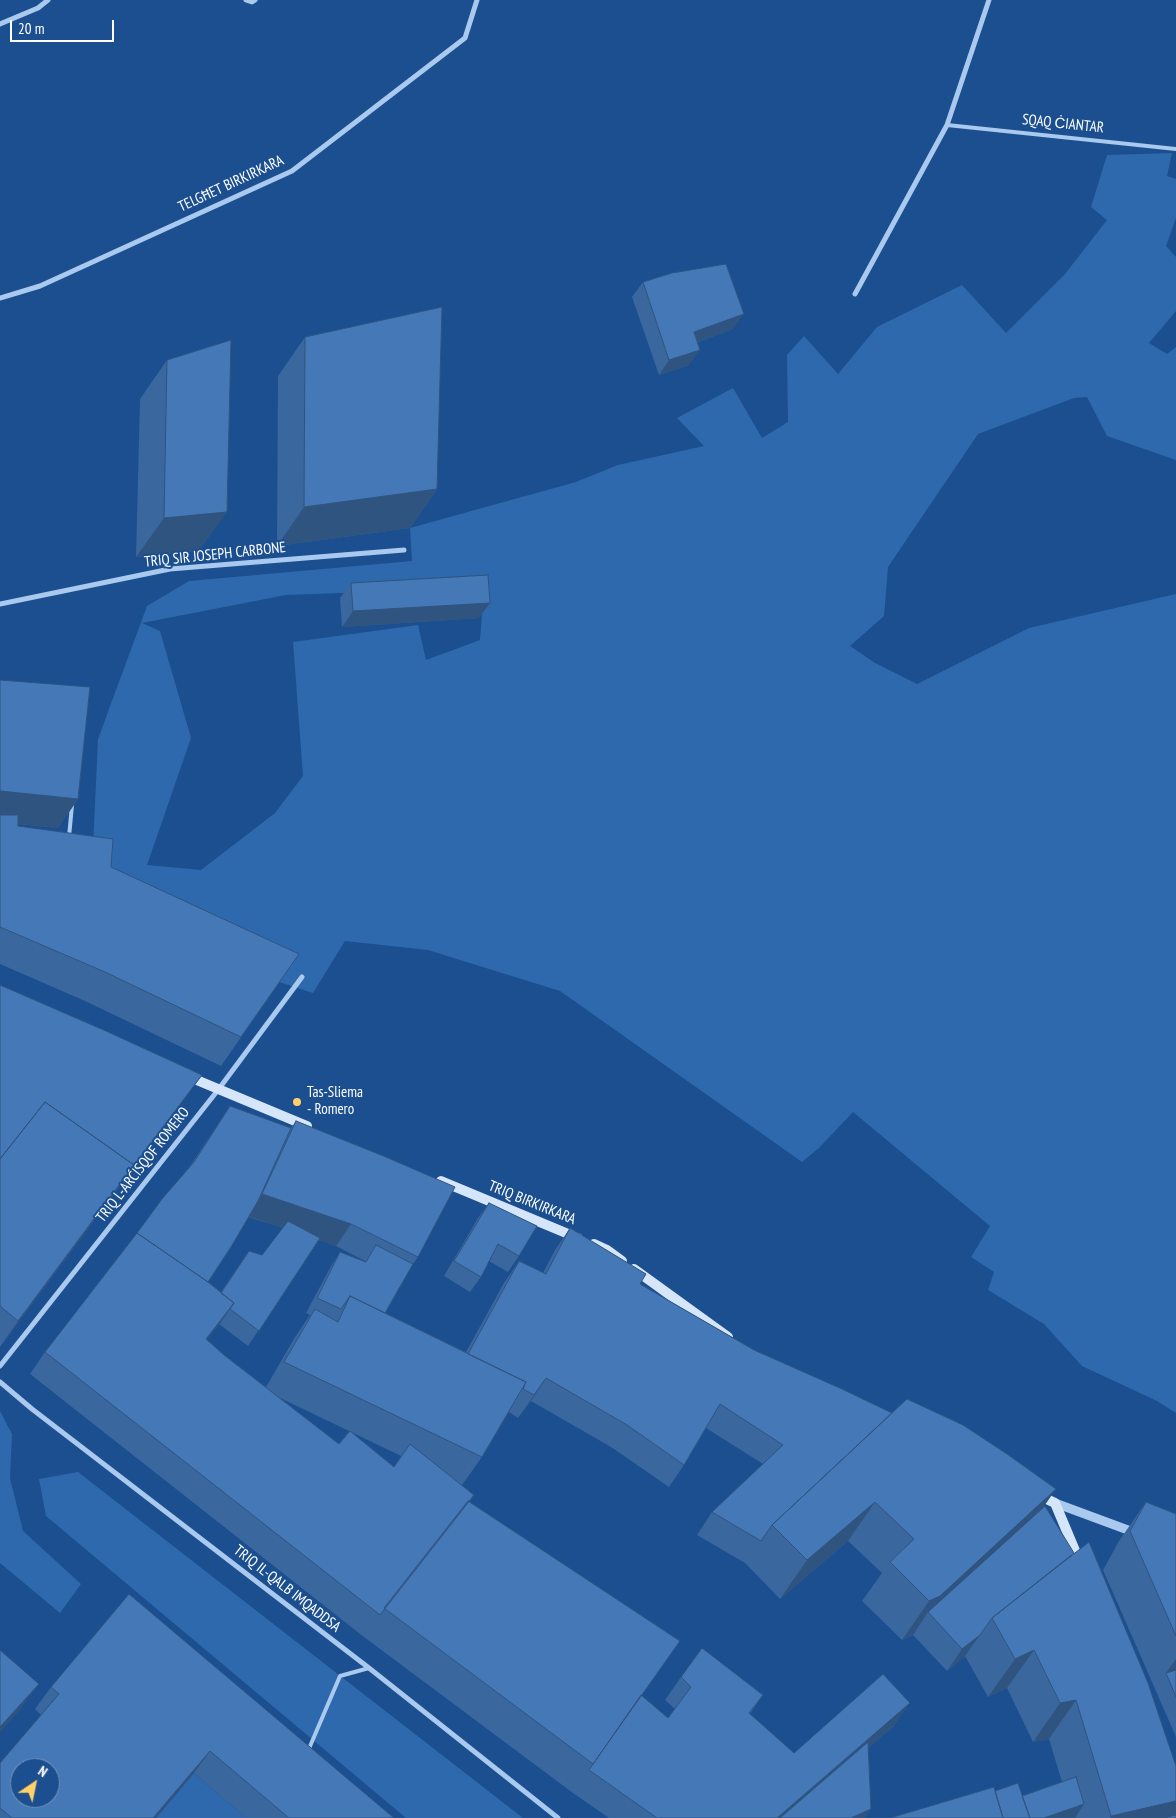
<!DOCTYPE html>
<meta charset="utf-8">
<style>
body{margin:0}
#map{position:relative;width:1176px;height:1818px;overflow:hidden;background:#1b4f8f;font-family:"PT Sans Narrow",sans-serif}
canvas{display:block}
.north{position:absolute;left:10px;top:1758px;width:50px;height:50px;box-sizing:border-box;background:#1b4f8f;border:1px solid #7695bc;border-radius:50%;rotate:34deg;font-size:14px;font-weight:700;line-height:20px;text-align:center;color:#fff}
.north::after{content:'';display:block;margin:auto;width:18px;height:22px;background:#ffd166;clip-path:polygon(50% 0,100% 100%,50% 72%,0 100%)}
.scale{position:absolute;left:10px;top:20px;width:104px;height:22px;box-sizing:border-box;border:2px solid #fff;border-top:0;padding-left:6px;font-size:15px;line-height:18px;white-space:nowrap;color:#fff;-webkit-text-stroke:4px #1b4f8f;paint-order:stroke}
</style>
<div id="map">
<canvas width="1176" height="1818"></canvas>
<div class="north">N</div>
<div class="scale">20 m</div>
</div>
<script>
const context = document.querySelector('canvas').getContext('2d');
context.lineJoin = 'round';
function paint(path, color) { context.fillStyle = color; context.fill(path, 'evenodd'); }
const toPath = rows => new Path2D(rows.map(r => 'M' + r).join(''));
function strokePath(path, color, width, dash) { context.strokeStyle = color; context.lineWidth = width; context.lineCap = dash ? 'butt' : 'round'; context.setLineDash(dash || []); context.stroke(path); }
function drawText(font, color, halo, rows, align = 'center') {
  context.font = font + ' "PT Sans Narrow",sans-serif'; context.lineWidth = 4; context.setLineDash([]); context.textBaseline = 'middle'; context.strokeStyle = halo; context.fillStyle = color; for (const [text, x, y, turn = 0] of rows) {
    context.save(); context.translate(x, y); context.rotate((+turn || 0) * Math.PI / 180); context.textAlign = isNaN(turn) ? turn : align; if (halo) context.strokeText(text, 0, 0); context.fillText(text, 0, 0); context.restore();
  }
}
const green = toPath([
 [1172,153,1167,176,1176,179,1176,218,1166,246,1176,257,1176,311,1149,343,1167,354,1176,347,1176,460,1107,436,1087,397,1074,398,978,434,888,567,884,616,850,646,875,663,917,684,1029,628,1176,594,1176,1413,1157,1401,1082,1366,1044,1324,988,1290,994,1272,971,1257,990,1226,853,1112,819,1148,802,1162,560,991,428,950,345,941,313,993,279,982,92,868,98,739,147,606,189,581,412,561,410,528,576,482,618,465,704,446,677,418,733,388,762,438,788,422,787,355,804,336,838,374,877,327,962,285,1006,333,1065,274,1107,220,1091,207,1107,155],
 [484,588,480,640,426,660,418,625,293,642,303,776,275,813,201,870,147,865,191,738,160,631,142,623,286,595],
 [0,1411,12,1434,10,1478,23,1531,81,1584,60,1613,0,1563],
 [78,1472,523,1818,406,1818,46,1516,39,1479],
 [194,1773,246,1818,156,1818]
]);
const service = toPath([
 [947,125,1176,149],
 [69,837,72,805],
 [308,1751,340,1676,369,1668]
]);
const minor = toPath([
 [246,0,252,2,255,0],
 [0,24,38,8,48,0],
 [855,294,947,125,989,0],
 [0,298,40,286,292,171,465,38,477,0],
 [0,604,170,569,404,550],
 [0,1366,218,1090,302,977],
 [0,1382,32,1409,369,1668,558,1818]
]);
const tertiary = toPath([
 [1055,1503,1136,1533]
]);
const secondary = toPath([
 [187,1076,307,1126],
 [441,1181,578,1238],
 [594,1244,607,1250,622,1261],
 [634,1269,728,1337],
 [1036,1494,1055,1503,1081,1565]
]);
const wall = toPath([
 [643,282,733,329,698,342,689,365,659,375,632,297],
 [305,337,437,489,410,528,277,546,278,376],
 [167,360,199,551,136,557,140,399],
 [351,583,479,618,342,627,340,598],
 [0,680,78,799,58,828,18,824,18,826,111,867,299,954,221,1066,85,1001,0,964],
 [0,985,202,1075,186,1097,0,1347],
 [230,1106,291,1128,296,1121,418,1257,413,1264,385,1313,466,1352,504,1283,519,1261,543,1273,555,1250,570,1228,640,1284,754,1350,1045,1506,1176,1815,1176,1818,890,1818,995,1791,1022,1796,1062,1782,1049,1739,1033,1742,1007,1688,988,1697,965,1656,947,1671,913,1635,902,1640,862,1601,882,1573,848,1541,780,1599,745,1563,697,1535,712,1512,763,1464,706,1428,684,1465,669,1487,611,1447,531,1401,518,1418,509,1412,482,1457,462,1485,469,1501,642,1696,668,1718,675,1709,665,1700,681,1677,763,1695,750,1714,794,1753,894,1726,868,1748,865,1818,609,1818,573,1793,364,1637,30,1374,45,1352,190,1166],
 [248,1217,283,1228,262,1255,249,1251,221,1292,208,1282],
 [319,1240,336,1246,365,1261,364,1262,340,1252,330,1268,306,1313,310,1315,295,1337,266,1387,224,1355,207,1340,219,1324,248,1346],
 [278,1397,349,1431,339,1444],
 [351,1432,401,1456,394,1467],
 [489,1203,519,1256,508,1272,489,1261,481,1277,470,1292,444,1276,478,1218],
 [1146,1502,1176,1514,1176,1737,1103,1570,1119,1541],
 [51,1687,394,1818,246,1818,194,1773,156,1818,0,1818,0,1763,41,1715,35,1709]
]);
const shadedWall = toPath([
 [744,314,733,329,683,347,694,332],
 [700,350,689,365,659,375,669,360],
 [437,489,410,528,277,546,304,507],
 [227,512,199,551,136,557,164,518],
 [490,603,479,618,342,627,353,611],
 [0,791,78,799,58,828,0,822],
 [202,1075,186,1097,0,1347,18,1321],
 [262,1194,351,1224,336,1246,247,1216],
 [234,1303,219,1325,190,1362,206,1339],
 [546,1378,531,1401,518,1418,534,1395],
 [1056,1489,1029,1528,928,1612,913,1635,902,1640,929,1601],
 [875,1502,848,1541,780,1599,807,1560],
 [980,1635,965,1656,947,1671,962,1649],
 [1034,1650,1007,1688,988,1697,1015,1659],
 [1176,1659,1176,1682,1166,1673],
 [39,1684,18,1712,0,1733,0,1727],
 [1076,1700,1049,1739,1033,1742,1060,1703],
 [910,1703,894,1726,787,1818,777,1818],
 [210,1751,194,1773,156,1818,153,1818],
 [1176,1801,1176,1814,1173,1818,1110,1818,1111,1816],
 [1084,1804,1075,1818,1044,1818],
 [871,1809,865,1818,851,1818]
]);
const building = toPath([
 [726,264,744,314,694,332,700,350,669,360,643,282,672,273,726,264],
 [442,307,437,489,304,507,305,337,442,307],
 [231,340,227,512,164,518,167,360,231,340],
 [488,575,490,603,353,611,351,583,488,575],
 [0,680,90,687,78,799,0,791,0,680],
 [0,815,18,815,18,826,113,839,111,867,299,954,241,1037,105,972,0,927,0,815],
 [0,985,106,1031,202,1075,130,1171,134,1165,45,1102,0,1159,0,985],
 [45,1102,134,1165,18,1321,0,1306,0,1159,45,1102],
 [230,1106,291,1128,258,1201,231,1247,208,1282,137,1233,162,1199,194,1162,230,1106],
 [296,1121,386,1157,455,1187,418,1257,351,1224,262,1194,296,1121],
 [489,1203,537,1226,519,1256,498,1244,481,1277,454,1261,489,1203],
 [288,1221,320,1238,259,1331,230,1309,234,1303,221,1293,249,1251,262,1255,288,1221],
 [570,1228,646,1274,640,1284,754,1350,842,1389,892,1413,772,1525,761,1541,712,1512,783,1445,720,1404,684,1465,627,1425,546,1378,534,1395,523,1389,526,1382,468,1354,519,1261,546,1274,570,1228],
 [137,1233,208,1282,234,1303,206,1339,224,1355,339,1444,350,1431,394,1467,410,1444,474,1495,380,1615,45,1352,137,1233],
 [376,1245,413,1264,385,1313,350,1296,341,1309,317,1298,340,1252,366,1262,376,1245],
 [350,1296,526,1382,482,1457,284,1362,315,1309,338,1322,350,1296],
 [907,1399,963,1425,1007,1454,1056,1489,940,1596,929,1601,890,1562,914,1539,875,1502,807,1560,772,1525,907,1399],
 [468,1501,680,1641,593,1764,384,1608,468,1501],
 [1146,1502,1176,1514,1176,1636,1130,1531,1146,1502],
 [1045,1506,1074,1553,992,1618,980,1635,962,1649,928,1612,1045,1506],
 [1089,1542,1148,1683,1176,1766,1176,1801,1111,1816,1076,1700,1060,1703,1034,1650,1015,1659,992,1618,1089,1542],
 [129,1594,394,1818,289,1818,210,1751,153,1818,12,1818,0,1808,0,1763,59,1694,51,1687,129,1594],
 [20,1768,50,1768,50,1798,20,1798,20,1768],
 [702,1648,763,1695,749,1713,794,1753,883,1674,910,1703,777,1818,657,1818,589,1770,641,1695,668,1718,691,1687,681,1677,702,1648],
 [0,1650,39,1684,0,1727,0,1650],
 [1176,1670,1176,1697,1166,1673,1176,1670],
 [868,1742,871,1809,851,1818,780,1818,868,1742],
 [1076,1777,1084,1804,1044,1818,1030,1818,1022,1796,1076,1777],
 [1018,1783,1030,1818,1003,1818,995,1791,1018,1783],
 [994,1787,1003,1818,890,1818,994,1787],
 [1176,1815,1176,1818,1163,1818,1176,1815]
]);
const markers = [
 [297,1102,5,"#ffd166"]
];
const streetNames = [
 ["SQAQ ĊIANTAR",1063,124,6],
 ["TELGĦET BIRKIRKARA",231,184,-25],
 ["TRIQ SIR JOSEPH CARBONE",215,555,-6],
 ["TRIQ L-ARĆISQOF ROMERO",143,1165,-52],
 ["TRIQ BIRKIRKARA",532,1203,22],
 ["TRIQ IL-QALB IMQADDSA",287,1589,38]
];
const poiNames = [
 ["Tas-Sliema",307,1093],
 ["- Romero",307,1110]
];
paint(green, '#2e69ad');
strokePath(service, '#a9c9ee', 4);
strokePath(minor, '#a9c9ee', 5);
strokePath(tertiary, '#a9c9ee', 9);
strokePath(secondary, '#d6e6fa', 10);
paint(wall, '#3a679d');
paint(shadedWall, '#305480');
paint(building, '#4478b7');
strokePath(building, '#305480', 1);
for (const [x, y, r, color] of markers) { const dot = new Path2D(); dot.arc(x, y, r, 0, 2 * Math.PI); context.fillStyle = color; context.fill(dot); strokePath(dot, '#1b4f8f', 2); }
drawText('15px', '#fff', '#1b4f8f', streetNames);
drawText('15px', '#fff', '#1b4f8f', poiNames, 'left');
</script>
